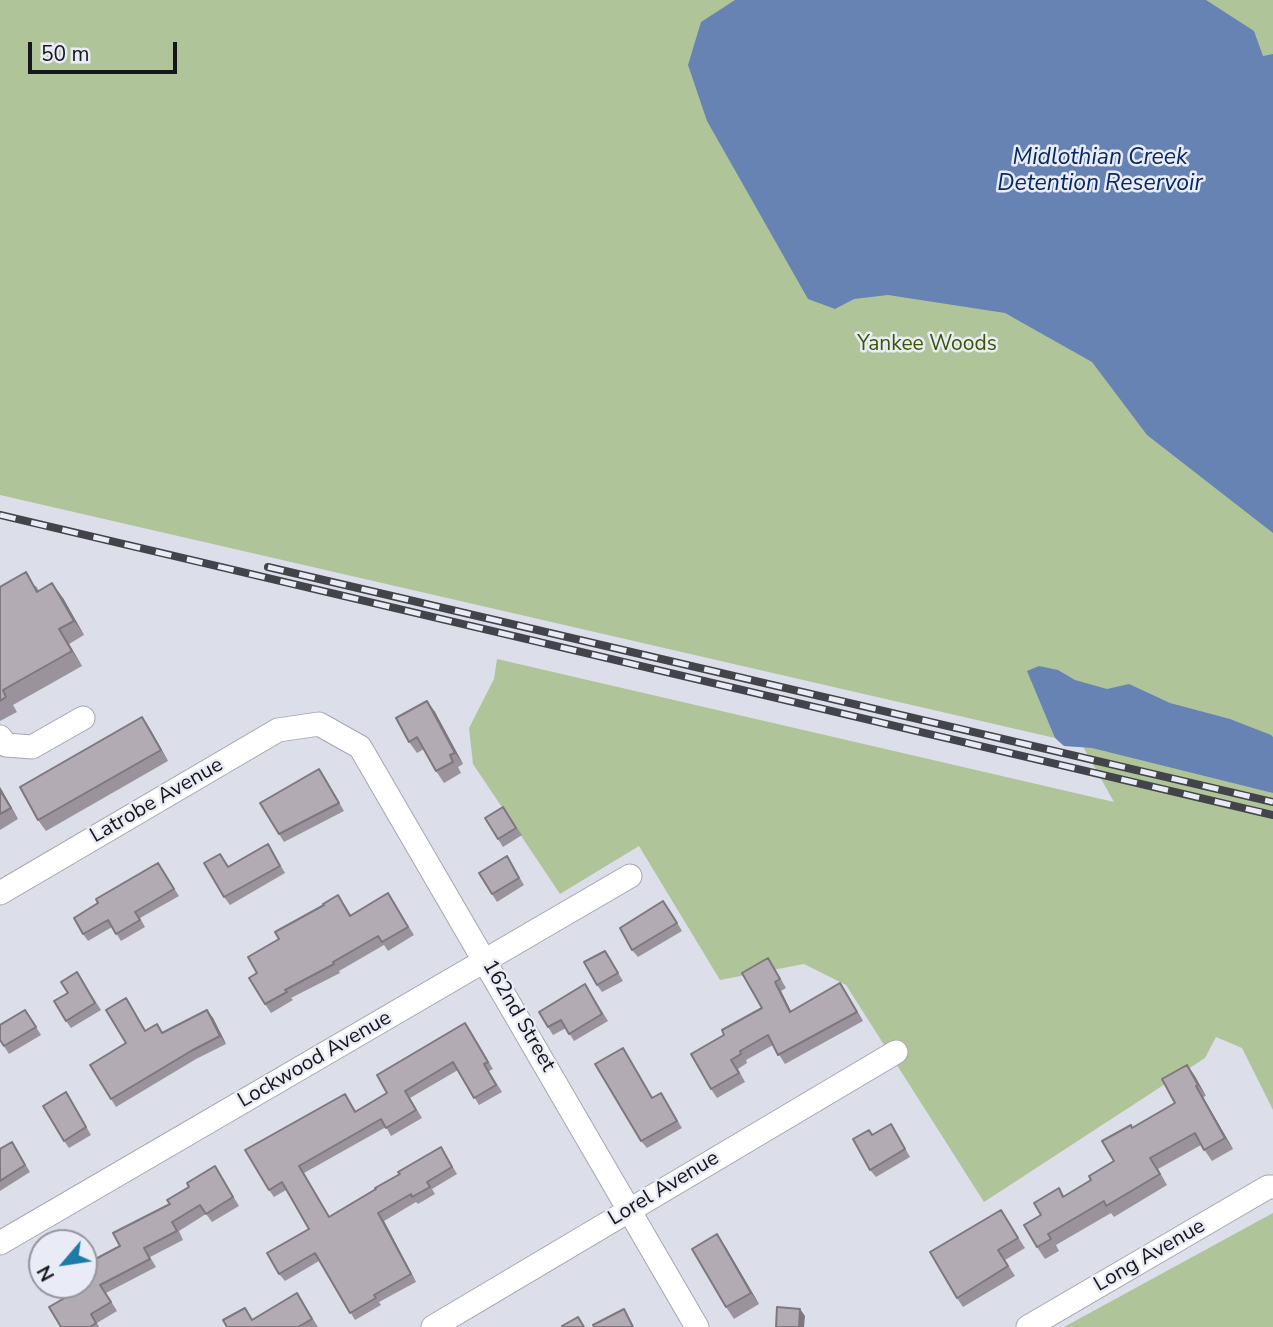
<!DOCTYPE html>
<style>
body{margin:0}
#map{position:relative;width:1273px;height:1327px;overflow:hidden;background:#dcdee9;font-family:"Nunito Sans",sans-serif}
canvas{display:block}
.north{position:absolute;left:28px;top:1229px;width:70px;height:70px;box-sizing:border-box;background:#e9ebf6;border:2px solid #95969e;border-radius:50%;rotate:241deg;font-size:19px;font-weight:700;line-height:28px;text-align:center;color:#16171a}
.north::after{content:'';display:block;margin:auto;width:24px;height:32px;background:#1c7ba8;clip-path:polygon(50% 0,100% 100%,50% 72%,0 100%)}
.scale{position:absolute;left:28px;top:42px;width:149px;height:32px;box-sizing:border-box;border:4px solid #16171a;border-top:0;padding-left:9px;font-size:21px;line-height:24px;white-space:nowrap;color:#16171a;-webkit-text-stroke:5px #e9ebf6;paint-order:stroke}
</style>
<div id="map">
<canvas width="1273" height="1327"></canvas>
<div class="north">N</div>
<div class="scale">50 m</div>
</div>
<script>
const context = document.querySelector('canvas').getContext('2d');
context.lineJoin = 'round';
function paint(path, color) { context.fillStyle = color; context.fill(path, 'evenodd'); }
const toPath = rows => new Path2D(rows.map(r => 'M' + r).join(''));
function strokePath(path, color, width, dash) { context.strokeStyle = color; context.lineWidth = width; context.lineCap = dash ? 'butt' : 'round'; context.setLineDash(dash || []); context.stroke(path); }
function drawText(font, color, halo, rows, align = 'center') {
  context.font = font + ' "Nunito Sans",sans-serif'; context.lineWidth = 5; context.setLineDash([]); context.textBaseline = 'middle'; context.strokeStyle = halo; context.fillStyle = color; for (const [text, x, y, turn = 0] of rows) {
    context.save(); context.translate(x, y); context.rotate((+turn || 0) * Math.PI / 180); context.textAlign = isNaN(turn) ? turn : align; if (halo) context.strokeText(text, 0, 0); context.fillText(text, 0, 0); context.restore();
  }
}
const green = toPath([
 [0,0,1273,0,1273,1110,1242,1048,1216,1037,1205,1058,984,1202,846,985,804,964,720,980,639,846,560,894,473,764,469,728,494,679,497,659,1114,802,1076,734,1052,729,1055,738,0,495],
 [1273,1213,1273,1327,1064,1327]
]);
const water = toPath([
 [735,0,1206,0,1254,31,1263,56,1273,54,1273,533,1147,435,1092,362,1005,313,888,295,854,299,835,309,808,299,707,121,688,65,701,22],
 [1039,666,1058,670,1075,680,1107,689,1129,684,1170,703,1230,719,1271,735,1273,737,1273,793,1092,748,1064,746,1055,738,1027,671]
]);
const minor = toPath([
 [0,737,6,745,32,747,83,718],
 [0,893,278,730,319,724,360,747,697,1327],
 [0,1243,630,876],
 [433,1327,896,1052],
 [1028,1327,1268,1187,1273,1187]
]);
const rail = toPath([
 [0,515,1273,815],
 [268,567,1273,802]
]);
const wall = toPath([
 [36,586,39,591,63,598,84,635,69,644,82,666,13,705,17,712,0,721,0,587],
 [427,701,435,712,463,764,458,767,461,773,444,783,436,771,424,749,417,753,409,742],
 [142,717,150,729,168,761,46,831,38,820],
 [324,776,344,811,284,842,279,834],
 [0,787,18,819,0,830],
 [503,807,522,835,503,847,485,818],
 [268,844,285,873,230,905,224,897,228,866],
 [507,856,524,885,497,902,492,894],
 [163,870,179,896,140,918,145,927,121,941,112,927,88,941,83,934],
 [388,893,414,935,388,951,384,945,339,971,340,973,291,998,293,1000,271,1013,265,1004,257,973,344,904,351,915],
 [669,909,682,931,638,957,632,950],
 [605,951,623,981,602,992,597,985],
 [774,967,786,988,781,991,791,1012,840,983,863,1021,785,1064,773,1045,746,1060,747,1063,738,1069,745,1082,717,1098,711,1089,724,1035,762,1008],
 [77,972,101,1010,71,1028,66,1021,68,993],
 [590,992,608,1021,574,1041,566,1028,553,1035,548,1027],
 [126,998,146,1031,162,1033,207,1010,213,1018,226,1044,196,1059,116,1107,111,1099,126,1043],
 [30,1017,41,1035,9,1054,0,1040],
 [470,1030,493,1069,489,1071,502,1092,479,1105,458,1070,410,1098,422,1118,391,1136,386,1127,304,1173,329,1217,376,1189,441,1147,457,1174,432,1189,435,1194,418,1204,416,1202,384,1221,416,1282,379,1302,381,1305,355,1320,319,1261,285,1281,279,1274,309,1229,286,1190,274,1197,269,1190,345,1094,356,1111,387,1093],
 [623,1048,652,1098,666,1101,682,1128,647,1148,641,1141],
 [1187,1065,1206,1096,1203,1097,1233,1149,1212,1161,1201,1145,1158,1169,1167,1185,1114,1217,1111,1213,1056,1245,1059,1251,1045,1259,1037,1247,1041,1215,1059,1188,1064,1196,1091,1180,1114,1161,1133,1128,1175,1103],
 [71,1100,91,1135,69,1148,64,1141],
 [869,1130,872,1135,896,1132,910,1157,876,1177,870,1170],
 [0,1149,17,1150,30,1172,0,1191],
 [215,1166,239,1206,212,1222,206,1214,179,1231,183,1240,150,1257,156,1267,106,1293,117,1311,97,1323,99,1327,61,1327,75,1292,84,1257,88,1263,120,1246,189,1187],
 [1001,1210,1025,1248,1005,1260,1015,1276,963,1307,957,1298],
 [725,1246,759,1304,734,1319,726,1307],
 [297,1293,318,1327,227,1327,253,1320]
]);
const shadedWall = toPath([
 [52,583,63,598,84,635,74,621],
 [59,629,69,644,82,666,72,651],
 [427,701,435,712,463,764,455,753],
 [142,717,150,729,168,761,161,750],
 [0,787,18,819,11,808,0,790],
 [775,982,781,991,796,1021,790,1012],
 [840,983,846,992,863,1021,857,1012],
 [207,1010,213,1018,226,1044,220,1036],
 [1187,1065,1195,1076,1206,1096,1198,1085],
 [1196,1086,1203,1097,1233,1149,1225,1138],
 [378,1213,384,1221,416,1282,411,1274],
 [717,1234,725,1246,759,1304,751,1293],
 [800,1309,805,1316,804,1327,799,1327]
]);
const building = toPath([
 [26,572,37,592,52,583,74,621,59,629,72,651,3,690,6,697,0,701,0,587,26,572],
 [427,701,455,753,450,755,453,762,436,771,417,737,409,742,396,718,427,701],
 [142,717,161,750,38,820,20,787,142,717],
 [319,769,339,803,279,834,260,803,319,769],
 [0,790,11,808,0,814,0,790],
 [503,807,516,828,498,839,485,818,503,807],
 [268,844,280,866,224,897,204,863,220,854,228,867,268,844],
 [507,856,519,878,492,894,479,873,507,856],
 [158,863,174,889,135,912,140,920,116,934,108,920,83,934,74,918,98,903,96,899,158,863],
 [388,893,408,927,382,942,378,936,333,962,334,964,285,990,287,992,265,1004,249,978,257,973,248,957,279,939,275,932,324,905,323,904,338,895,350,916,388,893],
 [663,901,677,923,632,950,620,928,663,901],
 [605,951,618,973,597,985,584,962,605,951],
 [768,958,780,979,775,982,790,1012,840,983,857,1012,778,1055,768,1035,740,1051,741,1054,731,1060,739,1073,711,1089,691,1054,724,1035,722,1030,762,1008,742,973,768,958],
 [77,972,95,1003,66,1021,54,1001,68,993,61,982,77,972],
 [585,984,602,1014,569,1034,561,1020,548,1027,539,1012,585,984],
 [126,998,145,1031,157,1024,162,1033,207,1010,220,1036,191,1051,111,1099,90,1065,126,1043,106,1010,126,998],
 [25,1010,36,1027,4,1046,0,1040,0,1025,25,1010],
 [465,1023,488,1062,484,1064,496,1085,474,1098,453,1062,405,1091,416,1110,386,1128,381,1119,299,1166,329,1217,376,1189,375,1188,400,1174,398,1172,441,1147,452,1167,427,1182,430,1187,412,1197,411,1194,378,1213,411,1274,374,1295,376,1298,350,1313,315,1253,279,1274,267,1253,309,1229,282,1182,269,1190,245,1150,345,1094,355,1112,387,1093,377,1075,465,1023],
 [623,1048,652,1098,661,1093,677,1121,641,1141,595,1064,623,1048],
 [1187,1065,1198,1085,1196,1086,1225,1138,1204,1150,1195,1133,1150,1158,1160,1174,1106,1206,1104,1201,1048,1234,1051,1239,1037,1247,1024,1225,1041,1215,1034,1203,1059,1188,1063,1197,1091,1180,1089,1176,1114,1161,1102,1141,1131,1125,1132,1128,1175,1103,1162,1079,1187,1065],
 [66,1092,86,1127,64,1141,43,1106,66,1092],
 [891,1124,905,1149,870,1170,853,1139,869,1130,872,1135,891,1124],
 [12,1142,25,1165,0,1181,0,1149,12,1142],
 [215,1166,233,1197,206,1214,200,1205,172,1222,177,1231,144,1248,150,1259,100,1285,111,1302,91,1314,96,1323,90,1327,61,1327,49,1307,75,1292,71,1285,84,1285,84,1257,88,1263,120,1246,113,1233,170,1204,167,1200,189,1187,187,1183,215,1166],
 [1001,1210,1018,1238,998,1250,1008,1266,957,1298,930,1252,1001,1210],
 [717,1234,751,1293,726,1307,692,1249,717,1234],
 [297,1293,312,1319,298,1327,227,1327,223,1320,245,1308,252,1320,297,1293],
 [777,1307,800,1309,799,1327,776,1327,777,1307],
 [624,1309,633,1327,594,1327,593,1325,624,1309],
 [578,1317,584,1327,563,1327,562,1326,578,1317]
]);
const parkNames = [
 ["Yankee Woods",927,345]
];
const streetNames = [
 ["Latrobe Avenue",157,801,-30],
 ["162nd Street",518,1016,60],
 ["Lockwood Avenue",315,1060,-30],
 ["Lorel Avenue",664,1189,-31],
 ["Long Avenue",1150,1256,-30]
];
const waterNames = [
 ["Midlothian Creek",1100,158],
 ["Detention Reservoir",1100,184]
];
paint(green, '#b0c49a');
paint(water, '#6783b3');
strokePath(minor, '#a4a6b0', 25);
strokePath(minor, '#fff', 23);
strokePath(rail, '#434449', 8);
strokePath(rail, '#e9ebf6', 5, [16]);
paint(wall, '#9a939b');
paint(shadedWall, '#7d787e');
paint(building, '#b3abb4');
strokePath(building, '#7d787e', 2);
drawText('21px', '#3a5600', '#e9ebf6', parkNames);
drawText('21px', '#16171a', '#e9ebf6', streetNames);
drawText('italic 23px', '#072963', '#e9ebf6', waterNames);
</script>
